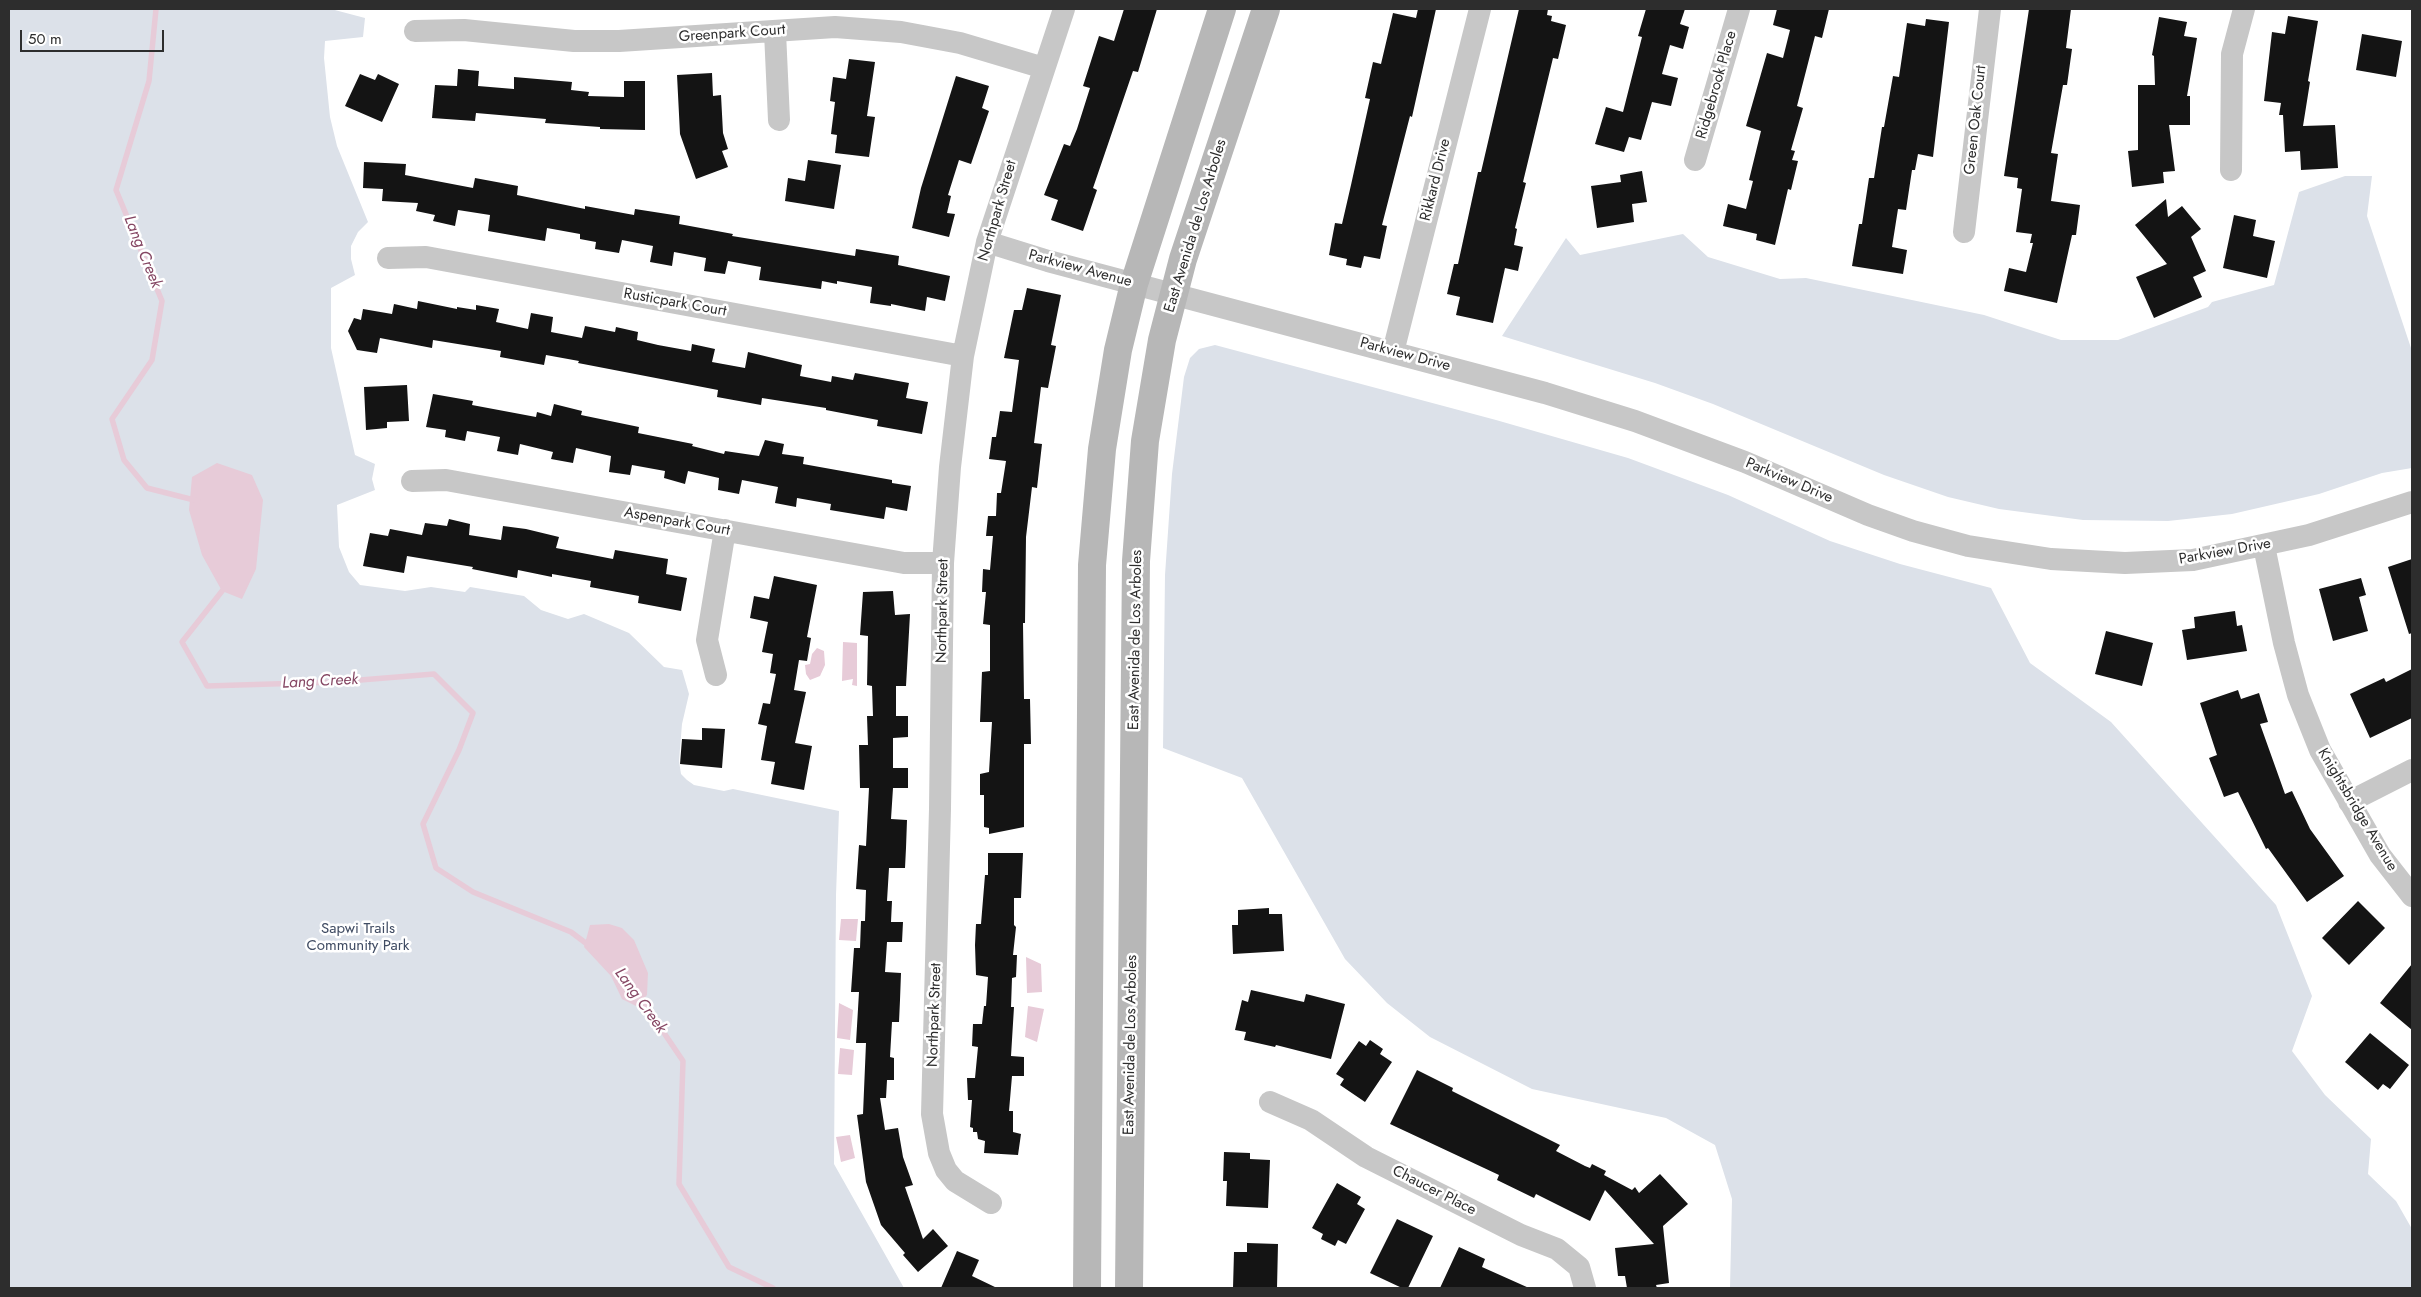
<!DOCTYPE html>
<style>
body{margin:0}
#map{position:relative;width:2421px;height:1297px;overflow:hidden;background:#fff;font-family:Jost,sans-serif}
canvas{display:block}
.frame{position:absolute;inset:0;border:10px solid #2d2d2d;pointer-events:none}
.scale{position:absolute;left:20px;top:30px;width:144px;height:22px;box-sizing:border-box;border:2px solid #2d2d2d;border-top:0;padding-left:6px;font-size:15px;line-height:18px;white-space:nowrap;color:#2d2d2d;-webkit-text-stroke:4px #fff;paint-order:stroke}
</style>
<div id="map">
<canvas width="2421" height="1297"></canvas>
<div class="frame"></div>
<div class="scale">50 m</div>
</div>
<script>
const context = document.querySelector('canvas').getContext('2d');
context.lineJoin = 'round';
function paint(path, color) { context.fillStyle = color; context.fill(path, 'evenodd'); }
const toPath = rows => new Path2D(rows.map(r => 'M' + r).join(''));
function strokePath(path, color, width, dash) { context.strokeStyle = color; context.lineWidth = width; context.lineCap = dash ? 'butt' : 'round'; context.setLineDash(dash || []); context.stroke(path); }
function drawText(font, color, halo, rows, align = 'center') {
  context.font = font + ' Jost,sans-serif'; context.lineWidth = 5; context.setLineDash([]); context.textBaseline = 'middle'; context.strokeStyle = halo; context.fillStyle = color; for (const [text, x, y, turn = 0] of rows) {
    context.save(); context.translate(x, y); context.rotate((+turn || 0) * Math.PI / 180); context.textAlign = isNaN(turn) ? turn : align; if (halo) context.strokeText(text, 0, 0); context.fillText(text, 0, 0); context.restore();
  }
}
const green = toPath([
 [9,9,331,9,365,18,363,37,325,41,324,58,330,117,337,146,368,222,358,232,351,246,351,259,355,275,331,288,331,348,355,455,375,464,372,479,375,490,337,505,339,547,349,572,360,585,405,591,431,587,465,592,470,587,524,596,541,610,568,619,584,614,629,633,664,667,682,670,689,694,682,724,679,761,681,774,687,780,694,785,724,791,733,789,839,811,836,895,834,1164,904,1288,9,1288],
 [2345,176,2372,176,2367,216,2412,351,2412,468,2382,473,2319,494,2232,514,2168,521,2083,520,1999,509,1948,497,1884,475,1713,404,1655,383,1502,336,1566,238,1580,255,1683,234,1708,257,1780,279,1806,278,1984,315,2061,340,2118,340,2208,307,2212,302,2274,285,2299,192],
 [1215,345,1496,420,1628,458,1728,495,1830,541,1900,564,1991,588,2030,663,2111,722,2276,905,2312,996,2292,1051,2325,1095,2371,1139,2368,1174,2396,1201,2412,1229,2412,1288,1730,1288,1732,1199,1715,1145,1666,1118,1532,1089,1430,1037,1387,1003,1345,959,1242,778,1163,748,1165,575,1172,474,1184,377,1190,358,1199,349]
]);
const water = toPath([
 [217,463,252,475,263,500,256,569,242,599,222,591,202,555,189,510,192,477],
 [843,642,857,643,857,686,852,685,853,679,842,681],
 [817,648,824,651,825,665,820,676,810,680,806,674,805,665,810,664,812,654],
 [841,919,858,919,856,941,839,940],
 [609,924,622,928,634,940,648,973,647,995,636,1006,622,999,611,976,584,947,590,925],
 [1026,957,1041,964,1042,992,1027,993],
 [839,1003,853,1010,850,1040,837,1038],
 [1028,1006,1044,1009,1037,1042,1025,1037],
 [840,1048,854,1050,852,1075,838,1074],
 [850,1135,855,1158,841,1162,836,1137]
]);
const stream = toPath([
 [156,9,149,81,116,190,162,301,152,360,112,419,124,460,147,488,198,501],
 [226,586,182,642,207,686,336,682,434,674,473,713,459,750,423,824,436,868,473,892,571,932,591,947],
 [637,993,683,1061,679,1184,729,1267,773,1288]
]);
const building = toPath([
 [1124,9,1157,9,1138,72,1133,71,1093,188,1097,190,1083,231,1051,220,1058,200,1044,195,1064,144,1070,146,1077,129,1090,88,1083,86,1099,36,1114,41],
 [1418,9,1436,9,1412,117,1410,116,1382,225,1387,226,1380,259,1364,256,1361,268,1346,265,1347,259,1329,255,1335,223,1342,224,1351,185,1370,99,1365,98,1373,62,1381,64,1393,13,1416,18],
 [1519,9,1548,9,1547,15,1552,16,1551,21,1566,25,1558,59,1553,58,1523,182,1526,183,1515,228,1517,229,1514,245,1523,247,1518,271,1505,268,1493,323,1456,315,1460,297,1447,294,1454,264,1458,264,1478,172,1481,172],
 [1646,9,1685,9,1680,24,1689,27,1683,49,1670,45,1662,74,1678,78,1671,106,1652,102,1641,140,1629,137,1624,152,1595,144,1606,107,1623,112,1642,37,1638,36],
 [1777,9,1829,9,1822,38,1815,36,1797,106,1803,108,1791,150,1795,151,1792,160,1798,161,1791,190,1788,189,1775,245,1756,240,1757,234,1723,226,1728,204,1746,209,1753,181,1749,180,1761,131,1746,126,1767,53,1783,58,1790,30,1773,25],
 [2029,9,2071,9,2066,48,2072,49,2067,85,2063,85,2051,153,2058,154,2051,201,2080,205,2076,235,2072,235,2057,303,2004,291,2009,268,2026,272,2033,243,2030,243,2032,234,2016,232,2022,189,2017,188,2018,178,2004,176],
 [2288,16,2318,21,2308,81,2310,82,2303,126,2335,125,2338,168,2301,170,2300,151,2285,152,2283,115,2279,115,2281,103,2264,101,2272,32,2285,34],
 [2159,17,2187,22,2184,36,2197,38,2187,96,2190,96,2190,125,2169,125,2175,171,2163,172,2164,183,2132,187,2128,151,2138,150,2138,85,2155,85,2154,56,2152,55],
 [1926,19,1949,22,1933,157,1918,154,1915,170,1912,170,1906,210,1898,209,1892,247,1907,250,1903,274,1852,266,1859,224,1862,224,1869,178,1874,178,1882,127,1884,127,1893,76,1899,77,1907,23,1925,26],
 [2362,34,2402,41,2396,77,2356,70],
 [849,59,875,62,867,116,875,117,869,157,835,153,837,135,831,134,835,102,830,101,833,77,846,79],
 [458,69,479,71,478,86,514,89,514,77,549,80,572,82,571,90,589,92,588,96,624,97,624,81,645,81,645,130,600,129,600,127,545,123,546,119,476,113,475,121,432,118,435,85,457,86],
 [712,73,713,96,721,95,723,133,728,149,722,151,728,167,696,179,680,134,677,75],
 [360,74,375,80,378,74,399,84,382,122,345,106],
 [956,76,989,86,982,108,989,111,971,164,959,160,948,195,951,196,947,213,955,214,949,237,912,228,921,188],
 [808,160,841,165,834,209,785,201,788,178,805,181],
 [364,162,406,164,405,175,473,188,475,178,518,186,517,195,585,209,585,206,634,215,635,209,680,216,679,224,733,234,732,236,855,256,856,249,899,256,898,265,950,276,945,301,927,297,925,311,891,304,891,306,870,303,872,287,837,281,837,284,822,281,821,289,759,280,761,267,728,261,725,274,704,271,706,258,674,252,672,266,650,262,653,246,622,240,619,253,595,249,596,242,580,239,580,234,547,228,545,241,488,231,490,215,458,210,455,226,433,221,435,215,416,211,418,203,382,201,383,189,363,188],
 [1642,171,1647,202,1632,204,1634,222,1597,228,1591,186,1621,182,1620,175],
 [2166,199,2168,217,2182,206,2201,229,2191,237,2206,271,2193,277,2202,297,2154,318,2136,277,2167,264,2135,225],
 [2234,215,2256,220,2253,236,2275,241,2267,278,2223,268],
 [1027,288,1061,295,1051,345,1056,346,1048,388,1041,387,1034,443,1042,444,1037,488,1032,487,1026,537,1025,623,1023,623,1024,699,1030,699,1031,744,1024,744,1024,827,989,834,989,828,984,827,984,795,980,795,980,774,989,772,992,722,980,722,982,672,990,671,990,625,983,624,986,592,982,592,983,569,990,570,993,536,986,536,988,516,996,516,997,493,1001,493,1006,461,989,459,992,437,996,437,1000,411,1012,412,1019,360,1004,358,1014,310,1022,310],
 [418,301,457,309,457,307,476,310,476,305,499,309,496,322,528,329,531,313,553,317,551,332,582,338,585,326,615,332,616,327,638,332,637,340,658,345,691,351,692,344,715,349,712,362,745,368,748,352,802,365,800,376,831,382,832,376,853,380,855,373,909,383,906,398,928,402,922,434,877,426,878,420,826,410,826,408,762,398,761,405,717,397,718,390,578,363,579,361,546,355,544,365,500,357,501,351,433,340,432,348,380,338,377,353,357,350,348,331,354,318,361,320,363,309,392,314,394,304,417,309],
 [407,385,409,421,387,422,387,428,366,430,364,387],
 [433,394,473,401,472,405,536,417,537,412,551,416,554,404,582,411,581,415,639,427,638,433,693,444,692,446,724,454,725,451,759,456,765,440,784,444,782,454,804,457,803,464,892,480,892,483,911,486,907,511,886,507,884,519,830,510,831,504,797,498,796,507,775,503,778,487,742,480,739,494,718,490,719,478,688,471,685,484,664,478,665,471,632,465,630,475,609,472,611,456,576,448,573,463,551,459,553,452,520,444,518,455,497,451,500,437,467,431,465,441,445,437,446,430,426,427],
 [449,519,470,524,469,535,501,540,503,526,526,529,559,537,556,548,613,559,615,550,668,559,666,574,687,578,681,611,638,603,639,596,590,587,591,581,552,574,552,577,518,570,517,578,472,569,473,567,407,556,404,573,363,566,370,533,388,536,390,529,422,535,425,523,447,526],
 [2412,559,2412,633,2409,634,2388,567],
 [774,576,817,585,807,637,811,638,807,661,799,660,794,690,806,692,795,743,812,746,804,790,771,784,775,762,761,760,767,726,758,724,763,703,770,704,776,674,770,673,773,654,762,652,768,622,750,618,754,596,769,599],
 [2361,578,2366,595,2359,597,2368,631,2333,641,2319,589],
 [893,591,895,615,910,614,906,686,896,686,896,716,908,716,908,737,893,738,893,768,908,768,908,788,893,788,891,819,907,820,906,848,905,868,889,868,887,901,892,901,891,922,903,922,902,942,887,942,885,972,901,973,900,1000,899,1022,892,1022,890,1057,894,1058,894,1080,887,1080,886,1098,880,1098,885,1130,898,1128,903,1157,913,1185,905,1187,923,1239,933,1229,948,1246,918,1272,903,1255,905,1253,881,1225,866,1182,857,1115,863,1114,866,1043,856,1043,859,992,851,992,854,948,860,948,861,921,865,921,866,890,856,889,859,845,866,846,869,788,860,788,859,745,868,745,867,716,873,716,872,686,867,685,868,636,860,635,863,592],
 [2235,611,2237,626,2242,625,2247,651,2187,660,2182,630,2195,628,2194,617],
 [2106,631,2153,643,2142,686,2095,674],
 [2412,669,2412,718,2370,738,2350,694,2384,678,2386,682],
 [2238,690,2241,699,2259,693,2268,722,2260,724,2285,794,2292,791,2310,829,2344,876,2307,902,2268,848,2266,849,2238,792,2224,797,2209,758,2217,755,2200,703],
 [702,728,725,729,722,768,680,764,682,739,702,740],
 [988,853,1023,853,1021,898,1014,898,1014,925,1016,927,1013,955,1017,955,1016,977,1012,978,1011,1007,1014,1007,1011,1056,1024,1057,1024,1076,1012,1076,1009,1111,1013,1111,1013,1132,1021,1134,1018,1155,984,1153,985,1141,978,1139,977,1132,973,1132,973,1128,970,1127,972,1100,968,1100,967,1078,975,1078,978,1047,972,1046,973,1024,982,1024,984,1006,986,1006,988,977,976,975,975,945,976,924,981,924,985,875,988,875],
 [2358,901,2385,928,2349,965,2322,938],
 [1269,908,1269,914,1282,914,1284,951,1233,954,1232,925,1238,925,1238,910],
 [2412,964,2412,1030,2380,1003],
 [1251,990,1304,1002,1306,994,1345,1004,1331,1059,1276,1045,1275,1047,1244,1040,1246,1032,1235,1030,1242,1000,1248,1002],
 [2370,1033,2409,1065,2390,1089,2383,1084,2378,1090,2345,1062],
 [1370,1040,1383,1049,1380,1054,1392,1062,1365,1102,1340,1085,1344,1079,1336,1074,1359,1041,1366,1046],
 [1417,1070,1453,1088,1452,1091,1560,1145,1556,1151,1585,1166,1590,1168,1592,1164,1606,1171,1604,1175,1632,1190,1635,1187,1639,1193,1660,1174,1688,1204,1663,1226,1669,1283,1656,1285,1657,1288,1627,1288,1625,1276,1618,1276,1615,1248,1654,1244,1605,1190,1590,1221,1536,1194,1534,1198,1497,1180,1499,1175,1390,1124],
 [1224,1152,1250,1153,1250,1159,1270,1160,1268,1208,1226,1206,1227,1181,1223,1181],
 [1337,1183,1361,1197,1357,1204,1365,1209,1346,1244,1338,1240,1335,1246,1321,1239,1323,1234,1312,1228],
 [1397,1219,1433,1236,1408,1288,1402,1288,1370,1273],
 [1247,1243,1278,1244,1277,1288,1233,1288,1234,1252,1247,1252],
 [1459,1247,1485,1259,1482,1267,1529,1288,1440,1288],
 [957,1251,979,1260,972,1276,997,1288,941,1288]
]);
const minor = toPath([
 [415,31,464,30,574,41,619,41,835,27,901,32,960,43,1044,68],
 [775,32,779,120],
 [1695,160,1739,9],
 [2231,170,2232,54,2244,9],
 [1964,232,1990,9],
 [987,242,1048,261,1545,393,1635,421,1745,462,1868,515,1913,531,1968,546,2051,559,2125,563,2193,560,2309,535,2412,502],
 [388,258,426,257,963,356],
 [1393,352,1480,9],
 [412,481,446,480,904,563,943,563],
 [2264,546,2284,643,2298,695,2320,750,2380,855,2412,896],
 [716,675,707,640,725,530],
 [2349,802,2412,770],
 [1270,1102,1311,1120,1366,1157,1521,1235,1557,1249,1579,1267,1585,1288],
 [991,1203,955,1181,946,1170,939,1153,932,1114,940,809,943,563,950,467,963,356,987,242,1064,9]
]);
const secondary = toPath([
 [1087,1288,1092,565,1102,449,1118,350,1134,284,1222,9],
 [1129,1288,1136,561,1145,441,1162,340,1183,259,1266,9]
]);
const streetNames = [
 ["Greenpark Court",732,34,-4],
 ["Ridgebrook Place",1717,85,-74],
 ["Green Oak Court",1976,120,-84],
 ["Rikkard Drive",1436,180,-76],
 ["Northpark Street",998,211,-74],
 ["East Avenida de Los Arboles",1196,226,-73],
 ["Parkview Avenue",1080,269,15],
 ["Rusticpark Court",675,303,10],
 ["Parkview Drive",1405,355,15],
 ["Parkview Drive",1789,481,23],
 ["Aspenpark Court",677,522,10],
 ["Parkview Drive",2225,552,-10],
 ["Northpark Street",943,611,-89],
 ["East Avenida de Los Arboles",1136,640,-89],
 ["Knightsbridge Avenue",2357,810,59],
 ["Northpark Street",935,1015,-88],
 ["East Avenida de Los Arboles",1131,1045,-89],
 ["Chaucer Place",1434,1191,27]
];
const parkNames = [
 ["Sapwi Trails",358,929],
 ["Community Park",358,946]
];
const waterNames = [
 ["Lang Creek",142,252,68],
 ["Lang Creek",320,682,-3],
 ["Lang Creek",640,1001,54]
];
paint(green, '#dce1e9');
paint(water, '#e7cbd8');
strokePath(stream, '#e7cbd8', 5.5);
paint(building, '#141414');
strokePath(minor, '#c7c7c7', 22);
strokePath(secondary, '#b7b7b7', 28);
drawText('15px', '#2d2d2d', '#fff', streetNames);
drawText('15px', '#404c63', '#fff', parkNames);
drawText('italic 16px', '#854663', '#fff', waterNames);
</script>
